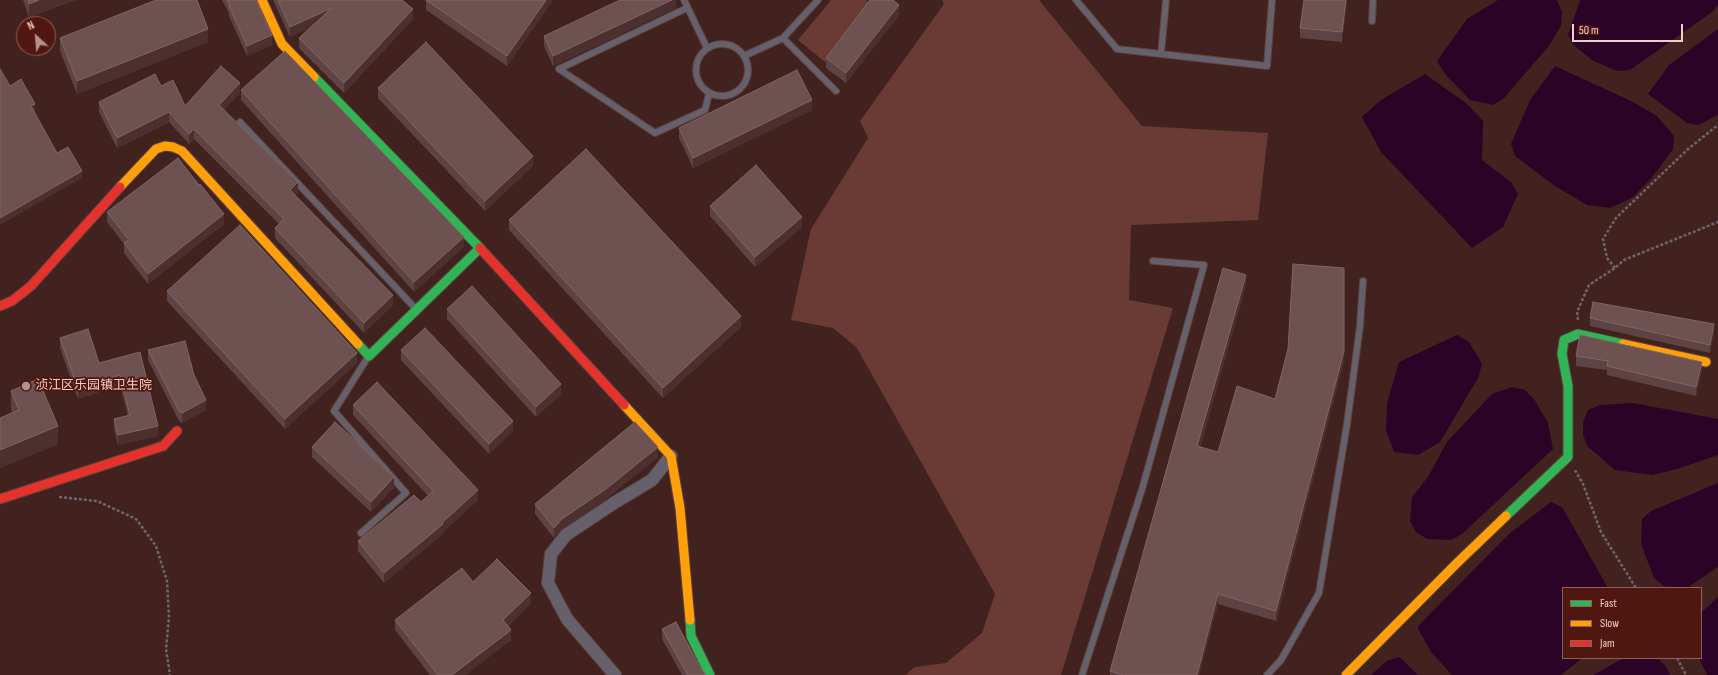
<!DOCTYPE html>
<meta charset="utf-8">
<style>
body{margin:0}
#map{position:relative;width:1718px;height:675px;overflow:hidden;background:#41221f;font-family:"Sofia Sans Condensed",sans-serif}
canvas{display:block}
.legend{position:absolute;left:1562px;top:587px;width:140px;height:72px;box-sizing:border-box;background:#501610;border:1px solid #915f59;margin:0;padding:5px 7px;list-style:none;font-size:12px;color:#f2ccc6}
.legend li{display:flex;align-items:center;gap:8px;height:20px}
.legend b{width:20px;border:1px solid #915f59}
.north{position:absolute;left:16px;top:16px;width:40px;height:40px;box-sizing:border-box;background:#501610;border:1px solid #915f59;border-radius:50%;rotate:334deg;font-size:11px;font-weight:700;line-height:16px;text-align:center;color:#f2ccc6}
.north::after{content:'';display:block;margin:auto;width:14px;height:18px;background:#b4908c;clip-path:polygon(50% 0,100% 100%,50% 72%,0 100%)}
.scale{position:absolute;left:1572px;top:24px;width:111px;height:18px;box-sizing:border-box;border:2px solid #f2ccc6;border-top:0;padding-left:5px;font-size:12px;line-height:14px;white-space:nowrap;color:#f2ccc6;-webkit-text-stroke:3px #501610;paint-order:stroke}
</style>
<div id="map">
<canvas width="1718" height="675"></canvas>
<ul class="legend">
<li><b style="height:5px;background:#30b455"></b>Fast</li>
<li><b style="height:5px;background:#ff9f0a"></b>Slow</li>
<li><b style="height:5px;background:#e5322d"></b>Jam</li>
</ul>
<div class="north">N</div>
<div class="scale">50 m</div>
</div>
<script>
const context = document.querySelector('canvas').getContext('2d');
context.lineJoin = 'round';
function paint(path, color) { context.fillStyle = color; context.fill(path, 'evenodd'); }
const toPath = rows => new Path2D(rows.map(r => 'M' + r).join(''));
function strokePath(path, color, width, dash) { context.strokeStyle = color; context.lineWidth = width; context.lineCap = dash ? 'butt' : 'round'; context.setLineDash(dash || []); context.stroke(path); }
function drawText(font, color, halo, rows, align = 'center') {
  context.font = font + ' "Sofia Sans Condensed","Noto Sans SC",sans-serif'; context.lineWidth = 3.5; context.setLineDash([]); context.textBaseline = 'middle'; context.strokeStyle = halo; context.fillStyle = color; for (const [text, x, y, turn = 0] of rows) {
    context.save(); context.translate(x, y); context.rotate((+turn || 0) * Math.PI / 180); context.textAlign = isNaN(turn) ? turn : align; if (halo) context.strokeText(text, 0, 0); context.fillText(text, 0, 0); context.restore();
  }
}
const green = toPath([
 [831,0,866,0,872,5,825,62,798,40],
 [942,0,1039,0,1142,126,1268,133,1258,220,1131,225,1129,300,1173,308,1061,675,905,675,915,667,946,663,982,633,995,594,857,348,833,328,791,320,811,229,868,138,860,121,944,4]
]);
const water = toPath([
 [1498,0,1557,0,1562,12,1561,26,1548,47,1504,98,1493,105,1470,100,1445,74,1437,61,1467,19],
 [1580,0,1718,0,1718,5,1712,12,1630,70,1617,71,1593,61,1574,45,1568,35],
 [1718,29,1718,115,1698,125,1687,123,1648,94,1669,65],
 [1555,66,1633,102,1657,116,1674,136,1673,149,1651,179,1632,198,1610,208,1587,205,1555,186,1515,156,1511,144,1530,100],
 [1425,74,1466,103,1483,121,1482,160,1511,182,1518,194,1503,227,1472,248,1381,152,1362,117,1381,100],
 [1457,335,1469,342,1482,364,1478,378,1440,442,1418,455,1394,452,1386,430,1387,403,1399,362],
 [1512,387,1525,390,1534,399,1548,423,1553,449,1462,534,1451,540,1427,539,1416,532,1410,521,1412,497,1428,477,1447,442,1492,394],
 [1633,403,1718,419,1718,455,1677,469,1652,475,1615,470,1587,446,1583,434,1583,422,1588,410,1600,405],
 [1718,483,1718,567,1687,588,1664,586,1654,578,1641,544,1642,519,1651,511],
 [1551,502,1562,507,1608,588,1563,588,1563,658,1582,658,1561,675,1452,675,1431,652,1417,627,1510,533],
 [1718,597,1718,675,1707,675,1699,658,1701,658,1701,613],
 [1400,657,1418,675,1371,675,1388,660],
 [1624,658,1658,658,1666,667,1670,675,1593,675]
]);
const path = toPath([
 [1615,268,1607,258,1603,239,1616,218,1688,149,1718,125],
 [1578,320,1577,312,1589,285,1615,268,1624,260,1718,222],
 [1575,470,1583,484,1601,532,1636,588],
 [59,497,97,501,136,519,156,546,167,581,169,617,166,649,170,675],
 [1677,658,1686,675]
]);
const lane = toPath([
 [684,0,707,48],
 [1076,0,1117,49,1267,66,1272,0],
 [1372,21,1373,0],
 [783,38,836,91],
 '696 70a26 26 0 1 1 52 0a26 26 0 1 1-52 0Z',
 [1161,54,1166,0],
 [744,56,783,38,818,0],
 [559,69,655,133,705,110,709,94],
 [559,69,687,8],
 [240,122,416,309],
 [361,533,406,493,334,411,368,357],
 [1082,675,1143,486,1204,265,1153,261],
 [1267,675,1281,660,1319,593,1347,424,1360,326,1363,281]
]);
const street = toPath([
 [615,675,567,619,548,583,551,554,566,535,614,503,652,480,671,456]
]);
const fast = toPath([
 [314,77,480,248,369,356,358,344],
 [1506,516,1568,457,1568,386,1562,354,1564,340,1578,334,1623,344],
 [690,620,691,636,710,675]
]);
const slow = toPath([
 [262,0,282,44,314,77],
 [120,187,156,149,165,146,173,147,182,151,358,344],
 [1623,344,1706,362],
 [624,405,671,456,680,508,690,620],
 [1346,675,1457,563,1506,516]
]);
const jam = toPath([
 [480,248,624,405],
 [0,306,12,301,31,286,120,187],
 [0,499,163,446,177,431]
]);
const wall = toPath([
 [23,0,76,0,29,17],
 [222,0,256,0,272,45,247,56,229,16,229,13],
 [273,0,402,0,413,19,344,93,299,48,299,38,310,28,290,37],
 [426,0,553,0,507,66,426,10],
 [676,0,676,8,553,66,544,46,544,36],
 [1347,0,1342,42,1300,38,1300,28],
 [899,15,846,83,826,68,826,58],
 [60,38,208,42,77,94,60,51],
 [161,86,185,106,240,93,224,110,298,193,295,195,393,305,364,333,275,238,275,228,279,224,194,139,189,144,169,122,117,148,99,112,99,102],
 [378,88,533,166,485,211,378,98],
 [241,90,464,247,414,292,241,100],
 [812,110,693,168,679,138,679,128],
 [710,206,802,227,755,267,710,216],
 [107,212,224,224,148,284,124,253,124,244,107,222],
 [509,220,741,327,663,398,509,230],
 [1246,285,1200,447,1218,452,1275,399,1344,361,1276,621,1218,604,1199,675,1110,675,1110,671],
 [167,291,357,363,285,429,167,301],
 [447,309,561,394,536,417,447,319],
 [1590,318,1714,332,1710,353,1590,326],
 [60,338,99,363,140,352,158,436,118,445,114,429,114,419,128,416,120,385,78,399,60,348],
 [148,350,194,375,206,410,182,423,179,421,148,360],
 [401,350,513,431,489,454,401,360],
 [1576,356,1702,371,1696,396,1607,375,1607,370,1576,366],
 [11,391,58,444,0,468,0,418,12,412,11,409],
 [353,405,478,500,443,532,443,534,384,583,358,551,358,541,421,502,428,496,353,415],
 [312,447,394,487,371,512,312,457],
 [658,457,606,499,562,529,554,538,535,514,535,504],
 [473,582,531,603,508,626,511,640,465,675,430,675,395,630,395,620],
 [662,629,701,669,706,675,682,675,662,639]
]);
const shadedWall = toPath([
 [39,0,76,0,29,17,29,4],
 [546,0,553,0,507,66,507,56],
 [672,0,676,0,676,8,553,66,553,56],
 [1346,0,1347,0,1342,42,1342,32],
 [899,5,899,15,846,83,846,73],
 [332,8,332,18,290,37,290,27],
 [413,9,413,19,344,93,344,83],
 [208,29,208,42,77,94,77,81],
 [272,35,272,45,247,56,247,46],
 [240,83,240,93,219,115,219,105],
 [812,100,812,110,693,168,693,158],
 [35,104,35,111,31,113,31,106],
 [169,112,169,122,117,148,117,138],
 [194,129,194,139,189,144,189,134],
 [533,156,533,166,485,211,485,201],
 [82,171,82,178,0,225,0,218],
 [298,182,298,193,290,200,290,190],
 [224,214,224,224,148,284,148,274],
 [802,217,802,227,755,267,755,257],
 [464,237,464,247,414,292,414,282],
 [1246,275,1246,285,1197,456,1197,446],
 [393,295,393,305,364,333,364,323],
 [741,316,741,327,663,398,663,388],
 [1714,324,1714,332,1710,353,1710,345],
 [1344,351,1344,361,1276,621,1276,611],
 [357,353,357,363,285,429,285,419],
 [1702,362,1702,371,1696,396,1696,387],
 [120,375,120,385,78,399,78,389],
 [561,384,561,394,536,417,536,407],
 [206,400,206,410,182,423,182,413],
 [513,421,513,431,489,454,489,444],
 [58,426,58,444,0,468,0,450],
 [158,426,158,436,118,445,118,435],
 [658,447,658,457,606,499,562,529,554,538,554,528,562,519],
 [394,477,394,487,371,512,371,502],
 [478,490,478,500,443,532,443,534,384,583,384,573,442,523],
 [531,593,531,603,503,630,503,620],
 [1218,594,1218,604,1199,675,1197,675],
 [511,630,511,640,465,675,452,675]
]);
const building = toPath([
 [28,0,39,0,29,4,28,0],
 [156,0,197,0,208,29,77,81,60,38,156,0],
 [227,0,256,0,272,35,247,46,229,6,230,6,227,0],
 [278,0,402,0,413,9,344,83,299,38,332,8,290,27,278,0],
 [426,0,546,0,507,56,426,0],
 [620,0,672,0,553,56,544,36,620,0],
 [870,0,893,0,899,5,846,73,826,58,870,0],
 [1304,0,1346,0,1342,32,1300,28,1304,0],
 [426,42,533,156,485,201,378,88,426,42],
 [285,51,464,237,414,282,241,90,285,51],
 [221,66,240,83,219,105,298,182,290,190,393,295,364,323,275,228,284,219,194,129,189,134,169,112,117,138,99,102,155,74,161,86,173,80,185,106,221,66],
 [0,69,10,86,21,79,35,104,31,106,57,153,68,147,82,171,0,218,0,69],
 [797,70,812,100,693,158,679,128,797,70],
 [586,149,741,316,663,388,509,220,586,149],
 [178,158,199,185,200,184,224,214,148,274,124,243,129,240,107,212,178,158],
 [756,165,802,217,755,257,710,206,756,165],
 [240,225,357,353,285,419,167,291,240,225],
 [1293,264,1344,268,1344,351,1276,611,1218,594,1197,675,1124,675,1110,671,1223,268,1246,275,1197,446,1218,452,1237,386,1275,399,1288,349,1293,264],
 [472,286,561,384,536,407,447,309,472,286],
 [1593,302,1714,324,1710,345,1590,318,1593,302],
 [425,328,513,421,489,444,401,350,425,328],
 [88,329,99,363,140,352,158,426,118,435,114,419,130,415,120,375,78,389,60,338,88,329],
 [1580,335,1702,362,1696,387,1607,366,1608,361,1576,356,1580,335],
 [185,341,194,375,206,400,182,413,179,411,148,350,185,341],
 [38,379,58,426,0,450,0,418,19,410,11,391,38,379],
 [377,382,478,490,442,523,443,524,384,573,358,541,414,495,421,502,433,491,353,405,377,382],
 [335,422,394,477,371,502,312,447,335,422],
 [635,422,658,447,606,489,562,519,554,528,535,504,635,422],
 [497,559,531,593,503,620,511,630,452,675,438,675,395,620,462,568,473,582,497,559],
 [676,622,701,669,706,675,688,675,662,629,676,622]
]);
const markers = [
 [26,386,5,"#b4908c"]
];
const poiNames = [
 ["浈江区乐园镇卫生院",35,386]
];
paint(green, '#6a3b35');
paint(water, '#2b0327');
strokePath(lane, '#5b403c', 8);
strokePath(street, '#5b403c', 14);
strokePath(fast, '#5b403c', 11);
strokePath(slow, '#5b403c', 11);
strokePath(jam, '#5b403c', 11);
strokePath(path, '#6e666d', 2.5, [3, 2]);
strokePath(lane, '#66606a', 6);
strokePath(street, '#66606a', 12);
strokePath(fast, '#30b455', 9);
strokePath(slow, '#ff9f0a', 9);
strokePath(jam, '#e5322d', 9);
paint(wall, '#5d4343');
paint(shadedWall, '#4b302f');
paint(building, '#6d5251');
strokePath(building, '#826563', 1);
for (const [x, y, r, color] of markers) { const dot = new Path2D(); dot.arc(x, y, r, 0, 2 * Math.PI); context.fillStyle = color; context.fill(dot); strokePath(dot, '#501610', 1.5); }
drawText('13px', '#f2ccc6', '#501610', poiNames, 'left');
</script>
